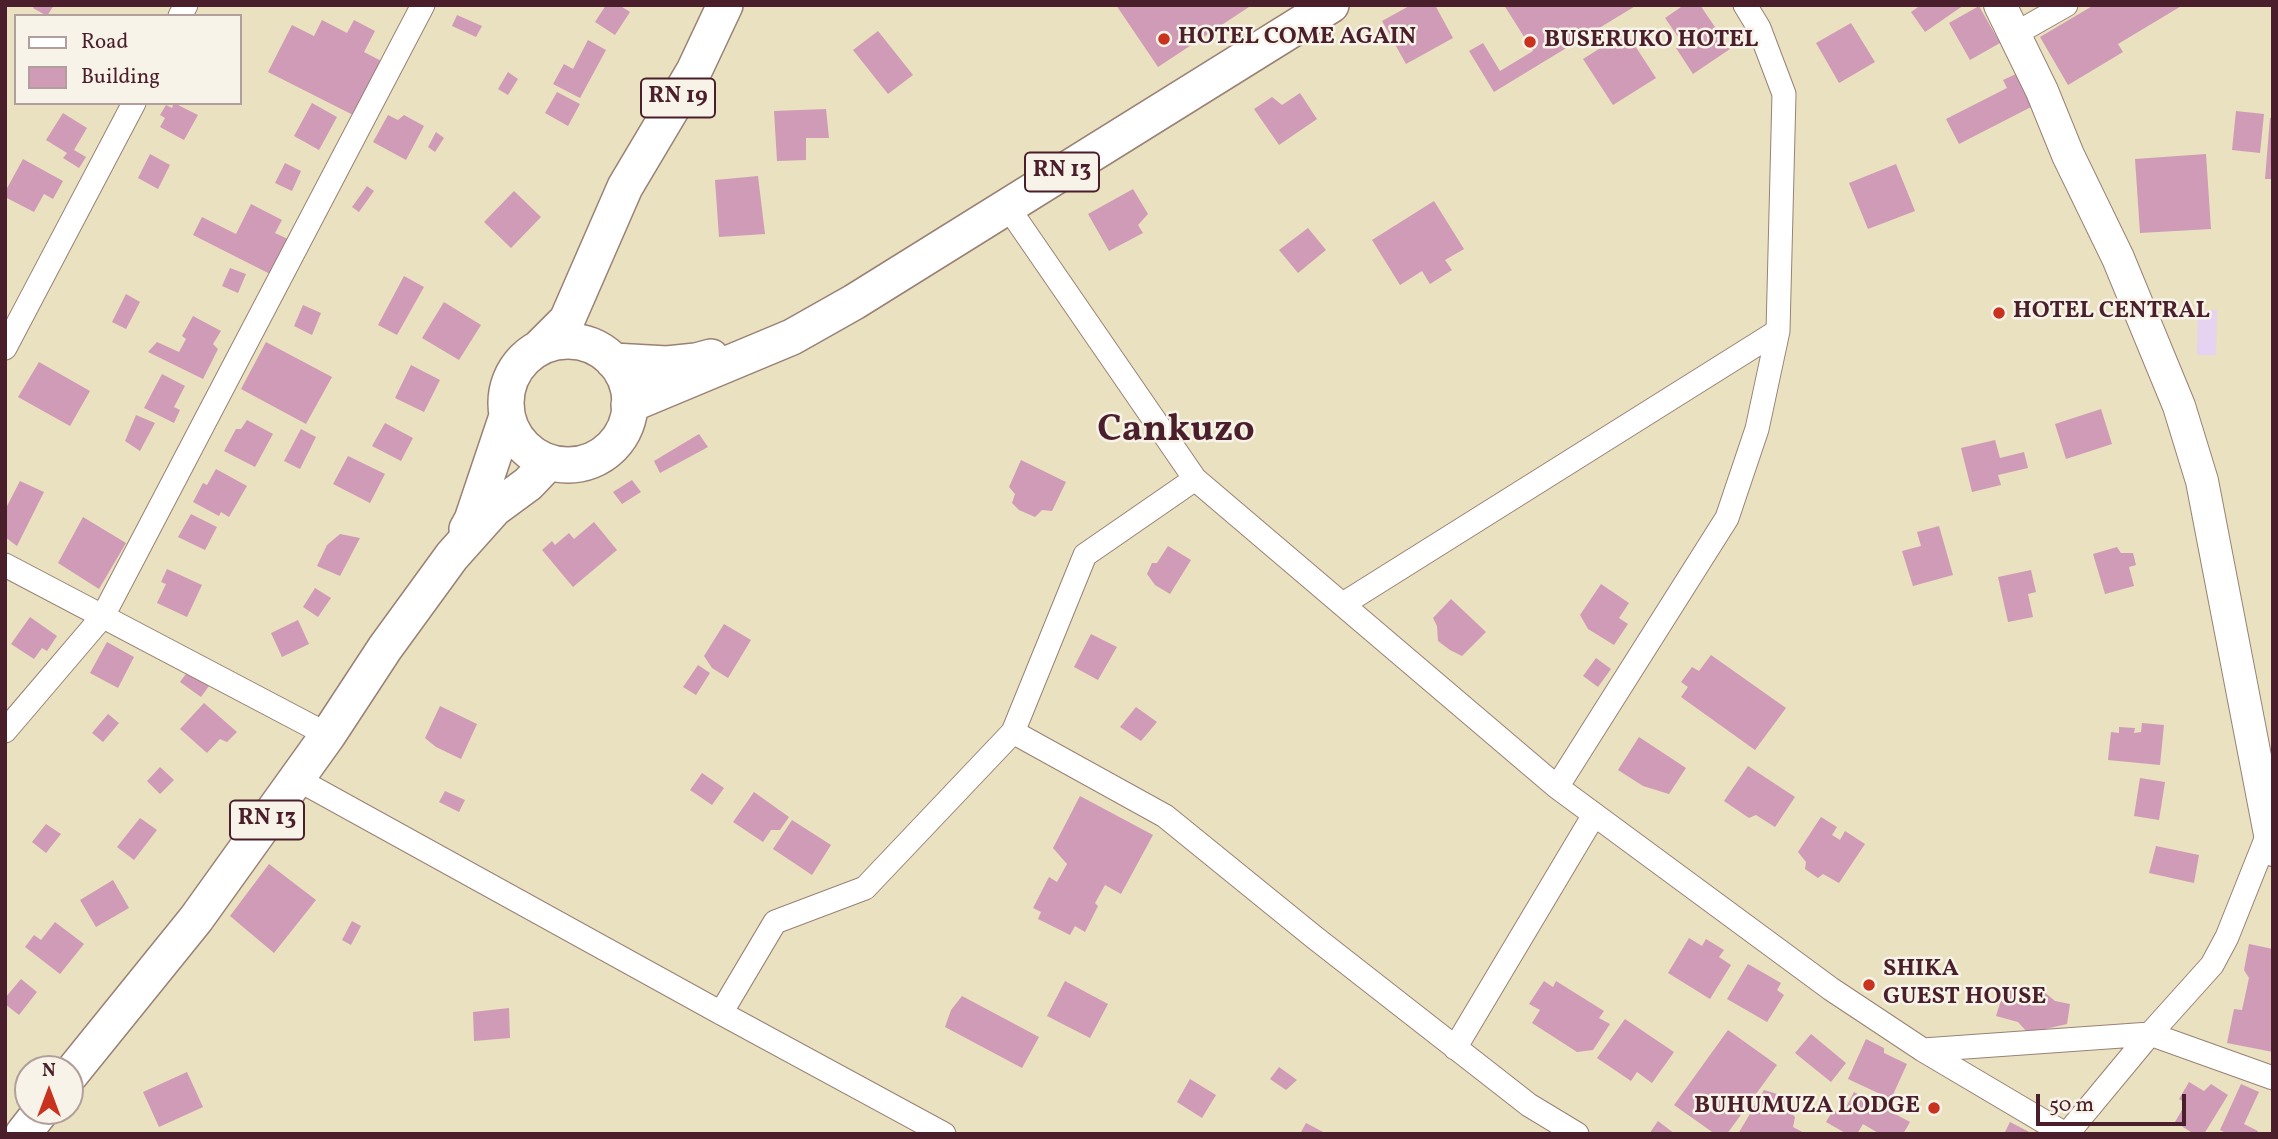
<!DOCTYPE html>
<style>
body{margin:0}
#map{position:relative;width:2278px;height:1139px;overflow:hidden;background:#e9e1bf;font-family:Vollkorn,serif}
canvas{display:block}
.frame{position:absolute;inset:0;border:7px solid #4a1f2b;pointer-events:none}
.legend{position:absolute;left:14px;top:14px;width:228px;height:91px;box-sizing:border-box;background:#f7f3e8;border:2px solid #b29e9c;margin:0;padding:9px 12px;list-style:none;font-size:21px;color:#4a1f2b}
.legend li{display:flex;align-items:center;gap:14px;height:35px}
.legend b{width:35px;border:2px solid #b29e9c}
.north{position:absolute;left:14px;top:1055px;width:70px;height:70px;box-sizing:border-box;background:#f7f3e8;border:2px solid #b29e9c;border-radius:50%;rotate:0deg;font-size:19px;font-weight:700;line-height:28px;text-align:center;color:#4a1f2b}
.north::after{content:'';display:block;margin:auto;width:24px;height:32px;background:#c8321e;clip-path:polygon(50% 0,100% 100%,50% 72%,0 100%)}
.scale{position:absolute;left:2036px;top:1094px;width:150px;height:32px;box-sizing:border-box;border:4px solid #4a1f2b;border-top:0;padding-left:9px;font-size:21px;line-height:24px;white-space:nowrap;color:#4a1f2b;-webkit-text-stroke:5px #f7f3e8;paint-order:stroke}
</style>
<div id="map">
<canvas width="2278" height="1139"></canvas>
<div class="frame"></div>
<ul class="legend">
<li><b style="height:9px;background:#fff"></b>Road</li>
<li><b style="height:19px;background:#d09bb6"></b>Building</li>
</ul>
<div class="north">N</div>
<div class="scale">50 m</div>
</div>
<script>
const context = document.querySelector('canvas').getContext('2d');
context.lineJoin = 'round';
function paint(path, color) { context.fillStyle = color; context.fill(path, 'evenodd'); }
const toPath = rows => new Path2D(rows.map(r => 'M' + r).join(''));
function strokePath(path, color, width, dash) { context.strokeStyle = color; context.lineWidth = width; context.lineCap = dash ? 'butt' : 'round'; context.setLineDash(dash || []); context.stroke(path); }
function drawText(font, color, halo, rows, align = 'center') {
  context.font = font + ' Vollkorn,serif'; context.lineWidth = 5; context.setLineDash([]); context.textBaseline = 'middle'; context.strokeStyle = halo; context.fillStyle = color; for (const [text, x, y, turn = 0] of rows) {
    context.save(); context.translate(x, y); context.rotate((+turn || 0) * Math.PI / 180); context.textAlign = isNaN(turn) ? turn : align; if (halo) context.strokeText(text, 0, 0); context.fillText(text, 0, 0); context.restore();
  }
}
const built = toPath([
 [2198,310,2217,310,2216,355,2197,355]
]);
const building = toPath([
 [35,5,54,5,47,16,33,8],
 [606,5,619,5,630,12,615,35,595,22],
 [1116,5,1252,5,1158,67],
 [1411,5,1435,5,1453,38,1406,64,1382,21],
 [1504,5,1637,5,1494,92,1469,51,1483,43,1500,71,1533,51],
 [1684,5,1700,5,1730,49,1693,74,1676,48,1683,44,1665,18],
 [1921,5,1964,5,1925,32,1911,12],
 [2094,5,2183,5,2118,44,2123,52,2068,85,2040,37],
 [1979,6,2000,43,1970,60,1949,23],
 [457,15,482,26,476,37,452,26],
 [322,20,347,33,354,20,375,31,364,52,389,65,361,119,268,72,292,25,314,36],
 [1851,23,1875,62,1839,83,1816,43],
 [878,31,913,75,888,94,853,50],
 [1626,32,1656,78,1613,105,1583,59],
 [588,40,606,50,580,98,553,84,564,64,573,69],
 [508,72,518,79,508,95,498,89],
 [2016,74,2033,106,1959,144,1946,119,2007,88,2003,80],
 [557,92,580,104,568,126,545,113],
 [1300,93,1317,119,1279,145,1254,109,1272,97,1282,105],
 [174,103,198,115,184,140,160,127,165,118,160,115,166,105,172,108],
 [312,103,337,117,319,150,294,136],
 [826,109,829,138,806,138,806,160,777,161,774,111],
 [2236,111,2264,114,2260,153,2232,150],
 [63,113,87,128,74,150,86,157,79,168,63,158,67,153,46,140],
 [388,115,398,120,404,115,424,126,406,160,373,142],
 [2270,118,2273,118,2273,179,2265,179],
 [436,132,444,138,435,152,428,147],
 [150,154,170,165,158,189,138,178],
 [2206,154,2211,229,2140,233,2135,159],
 [23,159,63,181,53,199,44,194,34,212,5,197,5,192],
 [285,163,301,171,292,191,275,183],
 [1896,164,1915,211,1868,229,1849,183],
 [758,176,765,234,719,237,715,180],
 [367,186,374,191,359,212,352,207],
 [1133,189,1148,214,1138,225,1143,233,1109,251,1088,214],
 [514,191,541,217,511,248,484,222],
 [1434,201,1464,249,1445,260,1452,270,1430,284,1422,271,1400,285,1372,240],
 [251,204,282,220,275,233,290,240,272,275,193,235,202,217,236,234],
 [1308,228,1326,250,1298,273,1279,250],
 [230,268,246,274,238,293,222,286],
 [404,276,424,287,397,335,378,325],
 [126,294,140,302,126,329,112,322],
 [444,302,481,325,459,360,422,338],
 [303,305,321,313,312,335,294,326],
 [193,316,221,331,213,344,218,349,203,379,148,352,157,342,179,352,186,339,182,336],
 [266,342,332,377,306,424,241,389],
 [39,362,90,391,70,426,18,397],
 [411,365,440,380,424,412,395,398],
 [162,374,185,386,174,407,180,410,174,423,144,408],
 [2101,409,2112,444,2066,459,2055,424],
 [136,415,155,423,140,451,125,441],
 [247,420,273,434,255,467,224,451,236,429,241,429],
 [385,423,413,438,401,461,372,446],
 [301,429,316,437,300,469,284,461],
 [699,434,708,447,660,473,654,461],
 [1995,440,2000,458,2024,452,2028,468,1998,475,2001,485,1972,492,1961,448],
 [348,456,385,474,370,503,333,484],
 [1021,460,1066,482,1052,511,1042,510,1035,517,1019,510,1012,503,1015,494,1009,487],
 [216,469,247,486,229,517,221,512,219,516,193,502,203,483,207,485],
 [632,480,641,492,622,504,613,492],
 [20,481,44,492,17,546,5,537,5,510],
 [191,514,217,527,205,550,178,537],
 [83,517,126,543,99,589,58,563],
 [594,522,617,550,573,587,542,550,552,541,555,545,569,533,574,539],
 [1939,526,1953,575,1913,586,1902,551,1921,546,1917,532],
 [340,534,360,538,340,576,317,566,327,545],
 [1168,546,1191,560,1170,594,1155,585,1147,574,1152,563,1157,563],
 [2117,547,2121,553,2133,553,2136,565,2129,567,2134,586,2105,594,2093,554],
 [167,569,202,585,187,617,157,603,166,584,161,582],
 [2031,570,2036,592,2028,594,2033,617,2008,622,1998,577],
 [1601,584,1629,603,1619,618,1628,624,1614,645,1588,629,1580,615],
 [315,588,331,598,318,617,303,607],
 [1451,599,1486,632,1462,656,1450,650,1438,641,1437,626,1433,618],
 [30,617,57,636,47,651,42,648,34,659,11,644],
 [298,620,309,644,282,657,271,633],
 [724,624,751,640,728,678,712,668,704,656],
 [1091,634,1117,647,1098,680,1074,667],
 [107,642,134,657,118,688,90,673],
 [1711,655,1786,708,1755,750,1681,697,1688,687,1681,682,1692,667,1699,671],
 [1596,658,1611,669,1598,687,1583,676],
 [698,665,710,673,696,695,683,687],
 [188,671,209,686,201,697,180,682],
 [204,703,237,732,227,742,220,739,207,753,180,729],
 [440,706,477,724,461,759,436,747,425,738],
 [1136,707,1157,722,1141,741,1120,727],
 [108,714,119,723,103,742,92,733],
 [2142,723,2164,725,2160,765,2108,760,2111,732,2119,733,2119,727,2135,728,2134,733,2141,732],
 [1639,737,1686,768,1669,794,1643,786,1618,770],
 [1748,766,1795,797,1775,827,1756,815,1749,818,1724,801],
 [160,767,174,780,160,794,147,781],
 [702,773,724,788,712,805,690,790],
 [2140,778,2165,782,2159,820,2134,816],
 [445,791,465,800,459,812,439,802],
 [754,792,789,817,780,830,771,830,763,842,733,822],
 [1080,796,1153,835,1121,894,1105,885,1095,903,1098,906,1085,932,1075,926,1070,935,1038,919,1041,912,1033,908,1049,877,1057,882,1067,864,1053,848],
 [1821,817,1837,827,1832,835,1840,840,1845,831,1865,844,1839,883,1823,874,1818,878,1805,869,1806,862,1798,852],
 [140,818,157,830,134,860,117,847],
 [792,820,831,845,812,875,773,849],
 [46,824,61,834,46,853,32,842],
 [2156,846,2199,855,2194,883,2149,873],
 [269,864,316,900,274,953,230,916],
 [113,880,129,908,96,927,80,900],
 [352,921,361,926,351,945,342,940],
 [55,922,84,944,60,974,25,947,34,935,41,940],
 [1689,938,1702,946,1706,939,1724,950,1719,957,1731,965,1710,999,1668,973],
 [2249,944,2273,949,2273,1052,2227,1043,2234,1009,2242,1010,2249,978,2244,970],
 [1748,964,1781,983,1777,990,1784,995,1767,1022,1727,999],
 [21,979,37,992,19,1015,5,1004,5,998],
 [1065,981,1108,1004,1090,1038,1047,1016],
 [1544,981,1553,987,1556,981,1604,1011,1599,1018,1610,1024,1593,1050,1577,1052,1532,1023,1540,1010,1529,1004],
 [2006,984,2025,990,2038,987,2055,1001,2070,1004,2067,1024,2028,1033,2018,1022,1996,1016],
 [962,996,1039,1037,1022,1068,945,1027,951,1010],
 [509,1008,510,1038,474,1041,473,1012],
 [1625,1019,1674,1052,1652,1083,1637,1072,1631,1081,1597,1058],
 [1728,1030,1777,1065,1727,1134,1715,1134,1674,1105],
 [1811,1034,1846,1063,1831,1082,1795,1053],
 [1866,1039,1884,1048,1884,1053,1907,1064,1891,1099,1848,1079],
 [1279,1067,1297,1080,1286,1090,1270,1079],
 [187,1072,203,1107,159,1127,143,1092],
 [1190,1079,1216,1095,1202,1118,1177,1102],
 [2189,1082,2204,1091,2211,1084,2228,1095,2204,1134,2194,1134,2175,1122,2186,1103,2179,1099],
 [2241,1084,2259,1092,2244,1124,2258,1131,2256,1134,2228,1134,2220,1130],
 [1764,1090,1793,1099,1789,1111,1795,1117,1793,1127,1806,1134,1738,1134],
 [1854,1092,1910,1122,1903,1134,1880,1134,1863,1124,1857,1134,1847,1134,1826,1122,1833,1110,1842,1115],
 [1658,1121,1675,1134,1649,1134],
 [2010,1122,2033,1134,2004,1134],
 [1306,1123,1327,1134,1300,1134]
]);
const minor = toPath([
 [180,16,186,5],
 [2015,34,2066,5],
 [1007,206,1195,479,1557,787,1831,989,1923,1050,2150,1034,2273,1078],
 [5,348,134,103],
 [5,565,328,735],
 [1343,604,1778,331],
 [5,731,103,616,423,5],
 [1013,732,1085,555,1195,479],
 [297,779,721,1013,944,1134],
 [1557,787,1727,518,1757,429,1778,331,1784,94,1759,28,1745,5],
 [721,1013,775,922,865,888,1013,732,1165,816,1314,937,1529,1105,1577,1134],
 [1455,1048,1594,815],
 [1923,1050,2065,1134],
 [2067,1134,2150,1034,2212,965,2227,937,2268,834]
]);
const secondary = toPath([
 [2000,5,2042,91,2068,155,2118,258,2179,406,2202,481,2273,850]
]);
const primary = toPath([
 '506 403a62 62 0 1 1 124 0a62 62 0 1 1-124 0Z',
 [539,348,567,320,625,187,694,71,725,5],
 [613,361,667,364,696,361,711,357],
 [629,405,792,337,854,302,1331,5],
 [467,529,472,520,507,416],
 [70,1075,196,919,328,735,385,648,452,556,494,509,528,484,549,462],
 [23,1134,41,1111]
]);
const markers = [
 [1164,39,7,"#c8321e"],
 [1530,42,7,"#c8321e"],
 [1999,313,7,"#c8321e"],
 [1869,985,7,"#c8321e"],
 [1934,1108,7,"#c8321e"]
];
const shields = [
 [678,98,74],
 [1062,172,74],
 [267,820,74]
];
const shieldNames = [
 ["RN 19",678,98],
 ["RN 13",1062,172],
 ["RN 13",267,820]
];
const poiNames = [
 ["HOTEL COME AGAIN",1178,39],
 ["BUSERUKO HOTEL",1544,42],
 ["HOTEL CENTRAL",2013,313],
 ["SHIKA",1883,971],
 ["GUEST HOUSE",1883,999],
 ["BUHUMUZA LODGE",1920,1108,"right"]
];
const townNames = [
 ["Cankuzo",1176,433]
];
paint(built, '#e5d3f1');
paint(building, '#d09bb6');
strokePath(minor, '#9a8075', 25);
strokePath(secondary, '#9a8075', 34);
strokePath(primary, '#9a8075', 38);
strokePath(minor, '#fff', 23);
strokePath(secondary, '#fff', 32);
strokePath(primary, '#fff', 35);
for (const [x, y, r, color] of markers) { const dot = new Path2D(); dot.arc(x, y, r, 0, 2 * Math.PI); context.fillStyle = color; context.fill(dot); strokePath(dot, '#f7f3e8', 2.5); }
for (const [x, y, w] of shields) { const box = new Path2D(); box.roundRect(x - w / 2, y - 19.5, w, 39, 5); context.fillStyle = '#f7f3e8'; context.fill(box); strokePath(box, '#4a1f2b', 2); }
drawText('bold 23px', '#4a1f2b', null, shieldNames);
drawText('bold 24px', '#4a1f2b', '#f7f3e8', poiNames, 'left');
drawText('bold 38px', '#4a1f2b', '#f7f3e8', townNames);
</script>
